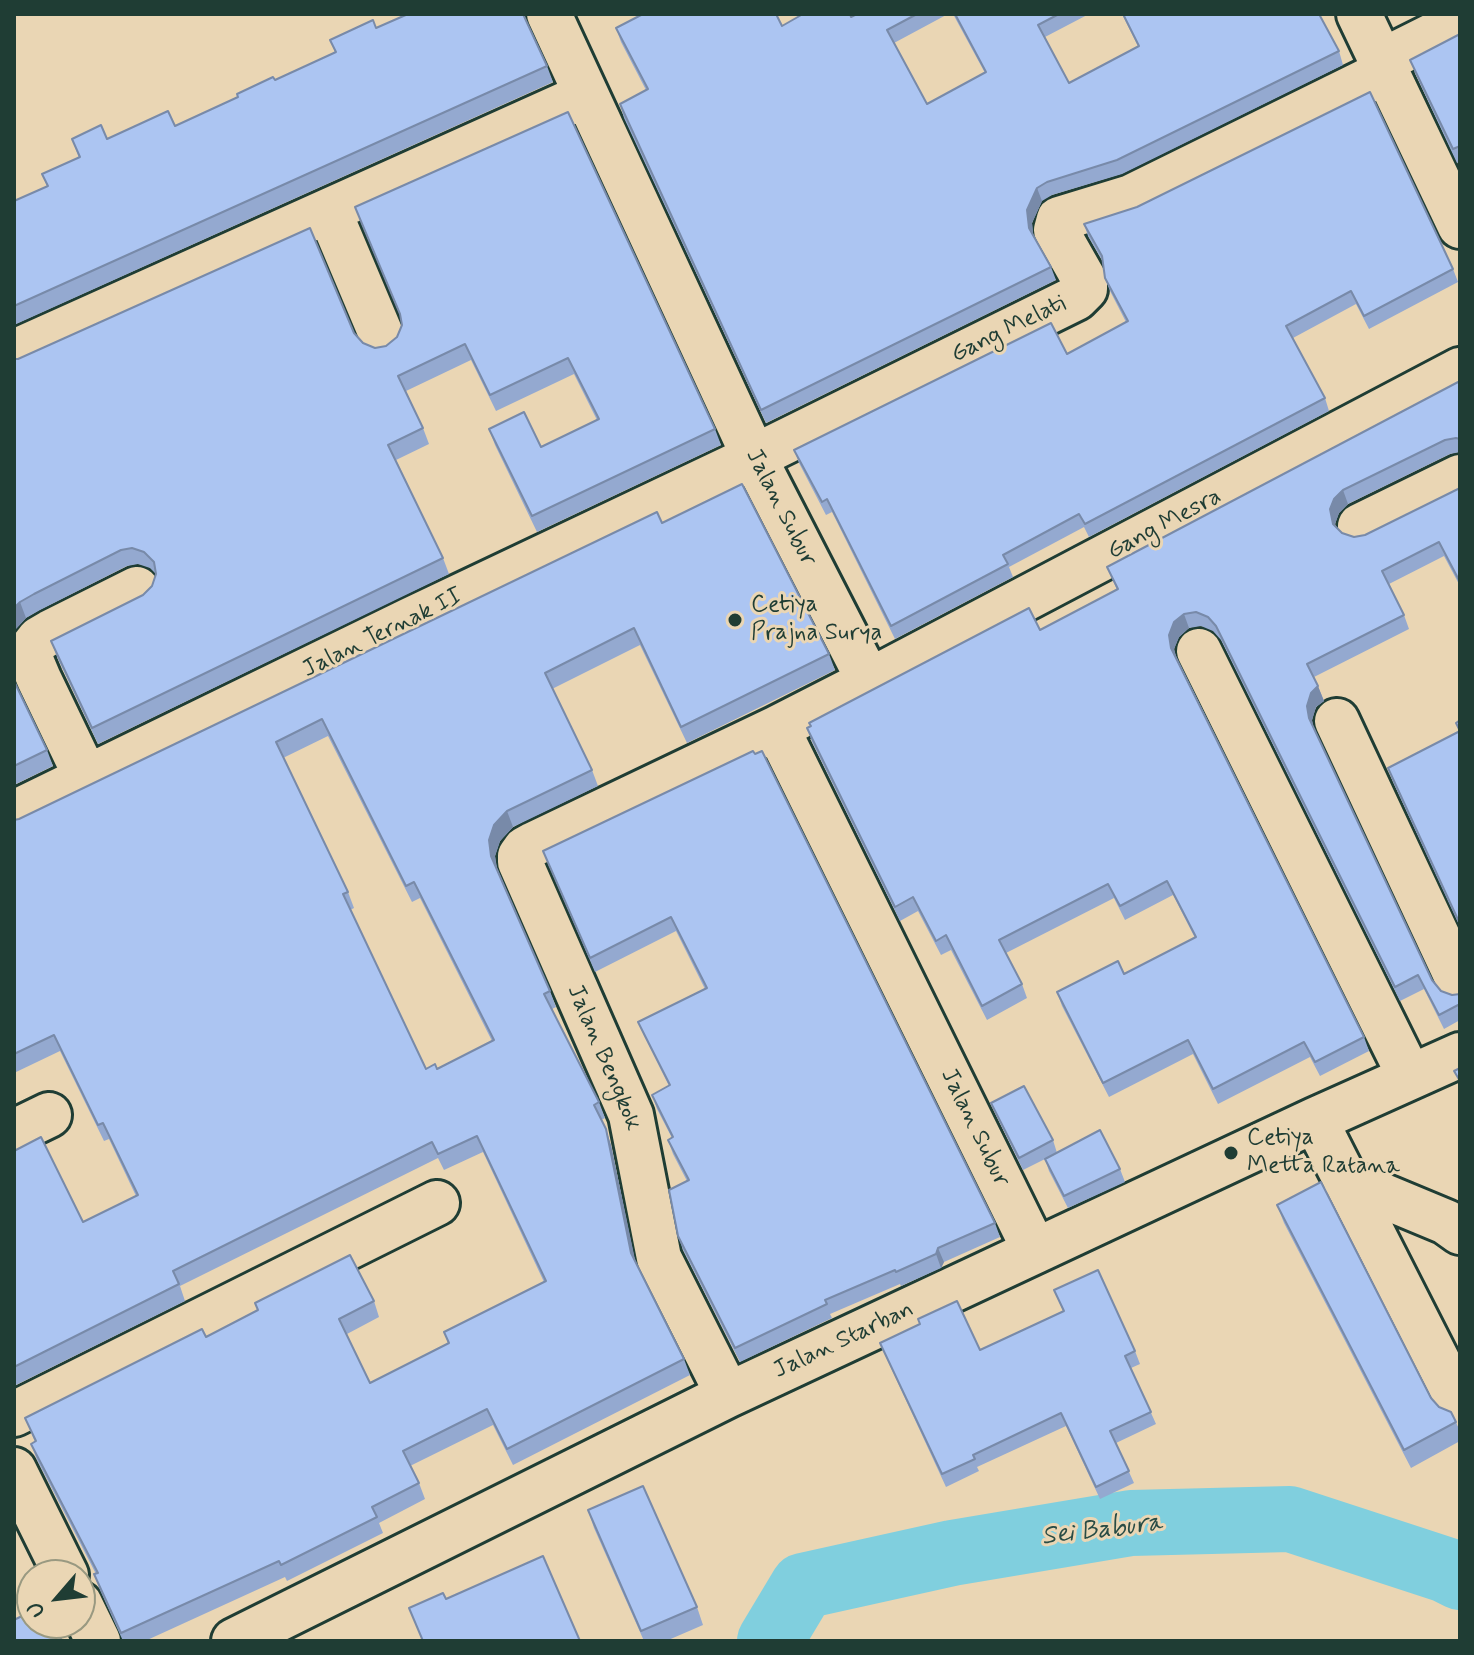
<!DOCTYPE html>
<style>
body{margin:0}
#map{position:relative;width:1474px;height:1655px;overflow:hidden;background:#ead6b4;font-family:Mynerve,sans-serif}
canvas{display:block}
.frame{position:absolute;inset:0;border:16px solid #1f3d34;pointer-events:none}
.north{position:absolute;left:16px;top:1559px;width:80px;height:80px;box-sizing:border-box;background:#ead6b4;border:2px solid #999981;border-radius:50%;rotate:242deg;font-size:22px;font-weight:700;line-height:32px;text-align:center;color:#1f3d34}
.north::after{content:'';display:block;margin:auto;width:28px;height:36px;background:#1f3d34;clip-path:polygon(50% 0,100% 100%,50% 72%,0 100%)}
</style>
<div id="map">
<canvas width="1474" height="1655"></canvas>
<div class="frame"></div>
<div class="north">U</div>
</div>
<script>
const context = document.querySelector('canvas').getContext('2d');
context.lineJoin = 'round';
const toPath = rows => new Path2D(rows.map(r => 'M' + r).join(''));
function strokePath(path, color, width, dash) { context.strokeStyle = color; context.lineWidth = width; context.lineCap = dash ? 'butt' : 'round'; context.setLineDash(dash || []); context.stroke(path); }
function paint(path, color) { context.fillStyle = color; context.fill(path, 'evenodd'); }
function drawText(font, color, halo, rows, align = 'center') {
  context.font = font + ' Mynerve,sans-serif'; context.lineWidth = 6; context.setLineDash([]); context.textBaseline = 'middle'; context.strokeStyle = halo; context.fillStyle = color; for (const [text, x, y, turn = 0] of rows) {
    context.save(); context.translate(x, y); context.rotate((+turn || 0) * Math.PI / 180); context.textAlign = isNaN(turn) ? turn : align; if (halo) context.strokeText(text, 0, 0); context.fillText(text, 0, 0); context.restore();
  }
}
const river = toPath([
 [770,1641,803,1586,952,1553,1131,1523,1290,1519,1446,1570,1460,1577]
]);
const minor = toPath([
 [549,14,754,457,869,681,777,728,1035,1251],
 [1359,14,1460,226],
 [1382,61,1460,22],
 [329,211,383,339],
 [14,352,586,95],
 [1360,526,1460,477],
 [1199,651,1410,1077],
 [869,681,1460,370],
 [1337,721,1460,984],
 [87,779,39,679,31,660,32,648,39,639,51,632,137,589],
 [14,813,410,620,754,457,1076,298,1085,289,1085,281,1056,230,1059,219,1131,197,1387,71],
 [1315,1120,1460,1405],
 [14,1132,49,1115],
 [1345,1180,1446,1222,1460,1232],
 [728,1395,659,1258,631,1115,520,862,520,856,525,849,534,844,777,728],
 [14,1414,437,1203],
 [14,1470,66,1575],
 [80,1604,98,1641],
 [234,1641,728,1395,1315,1120,1460,1055]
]);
const wall = toPath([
 [525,14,525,19,547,66,553,82,14,325,14,201,47,186,42,174,79,158,72,139,107,139,175,126,335,52,330,40,376,28],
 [857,14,948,14,894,43,927,104,985,73,953,14,1089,14,1045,37,1069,83,1138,46,1122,14,1319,14,1339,51,1343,65,1122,174,1052,195,1042,201,1032,223,1033,235,1051,267,1056,280,766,423,624,118,620,104,646,90,621,42,616,28,782,26,851,17],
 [1460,34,1460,161,1457,163,1415,73,1410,60],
 [355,207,715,429,721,445,537,532,495,445,489,429,541,447,597,420,574,374,496,411,471,360,406,391,423,428,429,444,396,460,443,558,449,574,98,744,57,657,51,641,143,595,152,586,156,574,150,568,138,564,127,566,40,610,26,618,14,631,14,359,354,333,363,343,375,348,386,346,397,337,402,325,401,317],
 [1084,224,1453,269,1458,282,1369,329,1356,304,1293,338,1325,398,1329,411,1089,537,1084,527,1009,567,1013,577,895,639,832,512,826,515,799,463,794,450,1067,354,1126,322,1110,291,1105,278,1103,262,1088,236],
 [1460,381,1460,452,1450,454,1348,504,1339,513,1335,524,1336,527,1342,533,1354,537,1365,535,1460,488,1460,586,1444,556,1389,584,1404,615,1409,629,1314,677,1324,701,1316,707,1312,720,1313,726,1432,980,1441,991,1452,995,1460,994,1460,1020,1444,1029,1424,989,1400,1001,1221,640,1213,631,1201,626,1189,628,1179,637,1174,649,1176,656,1364,1037,1369,1051,1320,1076,1310,1057,1218,1104,1193,1054,1109,1097,1062,1006,1057,992,1124,974,1195,938,1173,895,1125,920,1114,898,1006,953,1022,984,1027,998,987,1020,951,950,941,955,918,911,900,921,812,742,807,728,1040,630,1117,590,1107,567],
 [662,523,829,654,835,670,687,743,640,645,552,689,592,770,598,786,513,827,500,841,495,856,497,868,550,991,556,1007,552,1009,599,1102,605,1118,601,1120,611,1145,635,1261,684,1359,690,1375,513,1465,493,1425,410,1466,419,1483,425,1499,379,1523,383,1533,287,1581,285,1577,145,1641,123,1641,100,1590,94,1574,96,1574,37,1460,31,1444,35,1442,25,1418,206,1337,258,1310,255,1303,374,1301,379,1317,347,1334,370,1383,448,1343,444,1332,544,1282,483,1152,444,1170,438,1158,180,1286,185,1301,14,1386,14,1151,83,1222,136,1196,109,1139,104,1141,60,1051,14,1073,14,820,19,819],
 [328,736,412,902,420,898,492,1041,437,1069,426,1069,350,910,354,908,348,892,283,758],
 [14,681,47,750,53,766,14,785],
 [1460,720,1460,927,1393,782,1388,768,1459,731,1456,723],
 [753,751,995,1223,1000,1237,944,1262,941,1268,901,1286,900,1284,830,1314,832,1318,740,1362,683,1250,678,1236,687,1181,673,1154,668,1140,672,1138,657,1109,652,1095,669,1086,644,1036,638,1022,705,989,676,931,595,972,543,851],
 [991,1103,1053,1140,1057,1153,1120,1169,1125,1182,1068,1208,1049,1171,1045,1159,1047,1158,1023,1170,996,1115],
 [1277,1205,1431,1398,1439,1407,1456,1422,1460,1432,1460,1441,1411,1468,1284,1223],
 [1054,1290,1135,1351,1140,1364,1131,1368,1156,1424,1116,1443,1134,1483,1100,1499,1066,1426,977,1467,979,1471,946,1487,885,1355,880,1343,980,1350,1063,1311],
 [588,1510,697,1607,703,1625,666,1641,644,1641,594,1528]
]);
const shadedWall = toPath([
 [1037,188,1042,201,1032,223,1034,241,1029,228,1027,210],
 [1343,490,1348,504,1339,513,1335,524,1338,538,1333,524,1330,509,1334,499],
 [20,602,26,618,14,631,14,608],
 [1184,614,1189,628,1179,637,1174,649,1177,662,1171,648,1169,635,1174,622],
 [1318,686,1324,701,1316,707,1312,720,1314,732,1309,718,1307,706,1311,693],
 [507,811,513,827,500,841,495,856,497,872,491,856,489,840,494,825],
 [606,1129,611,1145,637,1269,631,1253],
 [938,1248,944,1262,941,1268,936,1254]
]);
const building = toPath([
 [408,14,523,14,547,66,14,306,14,201,48,186,42,174,80,157,72,139,101,125,107,139,168,111,175,126,238,97,237,94,273,77,275,80,336,52,330,40,373,20,376,28,408,14],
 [643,14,776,14,782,26,803,14,850,14,851,17,857,14,917,14,887,30,927,104,986,72,955,14,1059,14,1038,25,1069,83,1139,46,1123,14,1319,14,1339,51,1117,160,1047,182,1037,188,1027,210,1029,228,1051,267,761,410,620,104,648,89,616,28,643,14],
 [1460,34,1460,146,1453,149,1410,60,1460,34],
 [1370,92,1453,269,1364,316,1351,291,1286,326,1325,398,1085,524,1079,514,1003,555,1008,564,891,626,827,499,822,502,794,450,1051,323,1067,354,1128,321,1105,278,1102,256,1084,224,1137,207,1370,92],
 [568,112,715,429,532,516,489,429,524,412,541,447,599,419,568,358,490,395,465,344,398,376,423,428,388,445,443,558,92,728,51,641,143,595,152,586,156,574,154,562,144,552,132,548,121,550,34,594,20,602,14,608,14,359,18,359,310,228,354,333,363,343,375,348,386,346,397,337,402,325,400,314,355,207,568,112],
 [1460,381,1460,439,1456,438,1445,440,1343,490,1334,499,1330,509,1333,524,1342,533,1354,537,1365,535,1460,488,1460,582,1439,542,1382,571,1404,615,1307,664,1318,686,1311,693,1307,706,1309,718,1432,980,1441,991,1452,995,1460,994,1460,1004,1439,1015,1418,975,1395,987,1216,626,1208,617,1196,612,1184,614,1174,622,1169,635,1171,648,1364,1037,1315,1062,1304,1042,1213,1089,1188,1040,1103,1083,1057,992,1118,961,1124,974,1196,937,1167,881,1120,906,1108,884,999,940,1022,984,982,1006,946,935,936,941,913,897,895,907,807,728,811,726,809,723,1029,608,1040,630,1118,589,1107,567,1460,381],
 [742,484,829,654,681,727,634,628,545,673,592,770,507,811,494,825,489,840,491,856,550,991,544,994,599,1102,594,1105,606,1129,631,1253,684,1359,507,1449,487,1409,403,1451,419,1483,372,1507,377,1517,281,1565,279,1561,121,1633,94,1574,98,1573,31,1444,36,1441,25,1418,202,1329,206,1337,258,1310,255,1303,350,1255,374,1301,339,1319,370,1383,449,1343,444,1332,546,1281,477,1136,438,1154,432,1142,173,1271,179,1284,14,1367,14,1151,41,1137,83,1222,138,1195,103,1123,98,1125,54,1035,14,1054,14,820,19,819,657,512,662,523,742,484],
 [322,719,406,886,414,882,494,1040,437,1069,435,1064,426,1069,343,894,348,892,276,742,322,719],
 [14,681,47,750,14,766,14,681],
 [1460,720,1460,924,1388,768,1460,731,1456,723,1460,720],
 [753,751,755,754,762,751,995,1223,938,1248,936,1254,896,1272,895,1270,825,1300,827,1304,735,1348,678,1236,669,1190,689,1180,668,1140,673,1137,652,1095,670,1085,638,1022,707,988,671,917,590,958,543,851,753,751],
 [1460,1068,1460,1081,1454,1071,1460,1068],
 [1024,1086,1053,1140,1019,1158,991,1103,1024,1086],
 [1100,1130,1120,1169,1064,1196,1045,1159,1100,1130],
 [1321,1182,1431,1398,1439,1407,1451,1412,1456,1422,1404,1450,1277,1205,1321,1182],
 [1098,1270,1135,1351,1125,1356,1151,1412,1110,1431,1129,1471,1096,1487,1061,1413,973,1455,975,1459,942,1474,880,1343,920,1324,918,1319,957,1301,980,1350,1064,1311,1054,1290,1098,1270],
 [643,1486,697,1607,641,1631,588,1510,643,1486],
 [543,1556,580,1641,423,1641,409,1608,443,1593,446,1599,543,1556],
 [32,1611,32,1623,53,1623,62,1641,14,1641,14,1620,32,1611]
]);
const markers = [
 [735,620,8,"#1f3d34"],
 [1231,1153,8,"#1f3d34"]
];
const streetNames = [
 ["Gang Melati",1009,330,-26],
 ["Jalan Subur",780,508,63],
 ["Gang Mesra",1165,525,-28],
 ["Jalan Ternak II",383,634,-26],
 ["Jalan Bengkok",603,1058,67],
 ["Jalan Subur",974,1128,64],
 ["Jalan Starban",844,1341,-25]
];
const poiNames = [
 ["Cetiya",751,606],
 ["Prajna Surya",751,634],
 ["Cetiya",1247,1139],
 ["Metta Ratana",1247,1167]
];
const waterNames = [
 ["Sei Babura",1102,1531,-7]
];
strokePath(river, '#80cfde', 66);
strokePath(minor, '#1f3d34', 50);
strokePath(minor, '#ead6b4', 44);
paint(wall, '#94a9d0');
paint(shadedWall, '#788aa9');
paint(building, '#acc5f2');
strokePath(building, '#788aa9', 2);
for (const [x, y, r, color] of markers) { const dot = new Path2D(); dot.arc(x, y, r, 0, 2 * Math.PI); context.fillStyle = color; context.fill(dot); strokePath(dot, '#ead6b4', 3); }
drawText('24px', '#1f3d34', '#ead6b4', streetNames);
drawText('24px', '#1f3d34', '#ead6b4', poiNames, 'left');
drawText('italic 26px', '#294c45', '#ead6b4', waterNames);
</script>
